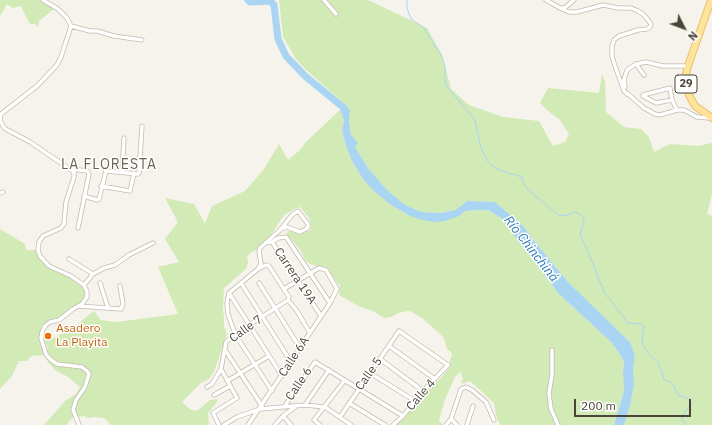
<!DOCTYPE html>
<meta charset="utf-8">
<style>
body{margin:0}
#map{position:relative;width:712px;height:425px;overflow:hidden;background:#f6f3ec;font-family:"IBM Plex Sans",sans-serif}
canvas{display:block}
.north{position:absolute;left:664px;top:8px;width:40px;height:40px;-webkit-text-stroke:3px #fff;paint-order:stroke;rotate:132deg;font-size:11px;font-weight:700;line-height:16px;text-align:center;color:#4b4439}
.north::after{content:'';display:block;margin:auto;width:14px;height:18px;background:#4b4439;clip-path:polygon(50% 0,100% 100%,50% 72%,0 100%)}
.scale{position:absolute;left:574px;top:399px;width:117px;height:18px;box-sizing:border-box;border:2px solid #4b4439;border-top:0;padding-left:5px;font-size:12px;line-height:14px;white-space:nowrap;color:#4b4439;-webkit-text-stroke:3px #fff;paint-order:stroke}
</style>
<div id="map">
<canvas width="712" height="425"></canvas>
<div class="north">N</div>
<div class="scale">200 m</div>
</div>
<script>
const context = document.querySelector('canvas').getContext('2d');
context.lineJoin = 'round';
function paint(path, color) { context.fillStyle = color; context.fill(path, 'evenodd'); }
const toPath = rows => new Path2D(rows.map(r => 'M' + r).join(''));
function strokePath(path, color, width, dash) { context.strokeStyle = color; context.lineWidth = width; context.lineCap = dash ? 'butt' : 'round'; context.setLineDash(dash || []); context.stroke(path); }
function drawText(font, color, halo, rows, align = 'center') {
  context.font = font + ' "IBM Plex Sans",sans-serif'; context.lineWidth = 3; context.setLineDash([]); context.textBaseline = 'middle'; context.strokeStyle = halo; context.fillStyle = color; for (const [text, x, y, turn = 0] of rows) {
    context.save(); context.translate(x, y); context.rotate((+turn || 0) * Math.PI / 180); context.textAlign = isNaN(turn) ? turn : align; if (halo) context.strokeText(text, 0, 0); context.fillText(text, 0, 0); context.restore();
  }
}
const green = toPath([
 [0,0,40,0,55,8,39,21,38,27,35,24,30,24,22,9,22,6,12,8,7,4,0,16],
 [279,0,368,0,427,28,442,55,451,89,469,105,503,117,539,121,553,146,565,142,569,134,559,119,548,111,540,103,548,88,599,93,602,74,605,81,606,112,624,127,641,129,649,137,654,152,670,144,698,146,712,143,712,194,707,214,712,216,712,425,624,425,630,406,634,385,633,369,635,355,630,342,568,282,540,248,523,226,495,202,467,201,456,210,440,213,421,212,405,205,386,189,368,168,355,147,351,135,349,120,350,110,347,106,305,69,296,59,283,37],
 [340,110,344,120,342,131,346,146,352,161,363,179,374,191,391,205,410,216,459,216,465,211,476,210,488,210,501,218,559,294,611,342,621,356,624,362,623,374,624,391,614,425,500,425,496,415,494,403,470,381,461,384,463,378,460,372,455,377,445,399,439,421,443,425,396,425,405,417,416,402,441,378,450,367,450,360,452,355,451,352,447,349,444,338,438,332,422,318,412,312,408,311,398,313,391,317,384,318,373,311,360,307,339,295,340,284,338,284,325,266,321,267,310,264,305,260,301,251,286,233,288,231,304,233,311,230,311,225,309,218,300,207,293,210,284,215,271,235,256,250,251,252,247,257,248,263,246,269,224,288,223,308,224,318,224,327,227,334,214,372,209,379,201,383,182,402,191,410,197,411,210,400,217,399,217,402,208,413,209,425,111,425,104,418,93,417,88,418,84,416,72,418,66,425,44,425,65,401,76,394,80,387,68,377,55,370,48,362,44,355,31,356,27,361,19,361,12,376,0,389,0,229,25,244,26,250,37,250,39,257,49,267,70,277,83,286,86,292,85,297,81,303,72,307,58,318,50,321,44,324,40,331,40,339,45,354,48,348,44,340,54,338,68,330,72,332,77,328,77,325,81,321,94,311,101,320,116,322,178,314,158,267,179,262,165,239,178,222,165,198,194,204,205,224,212,206,245,191,264,169,279,144,288,160,299,151,306,142]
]);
const water = toPath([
 [347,106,350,110,349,120,351,135,358,143,355,147,368,168,386,189,405,205,421,212,440,213,456,210,467,201,495,202,523,226,540,248,568,282,630,342,635,355,633,369,634,385,630,406,624,425,614,425,624,391,623,374,624,362,621,356,611,342,559,294,501,218,488,210,476,210,465,211,459,216,445,221,435,222,422,220,410,216,391,205,374,191,363,179,352,161,346,146,342,131,344,120,340,110]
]);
const stream = toPath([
 [407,0,407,8,411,19,424,28,435,46,441,54,445,66,445,82,448,88,471,115,475,121,481,148,487,160,491,165,499,170,522,177,523,182,526,188,560,216,569,215,574,212,578,213,584,218,584,222,580,235,587,249,604,292,628,323,642,324,644,326,642,341,643,345,648,353,658,363,662,372,664,380,672,383,678,395,690,399,691,404,685,412,682,419,686,425]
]);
const river = toPath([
 [248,0,250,2,270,1,274,5,278,39,286,56,305,76,344,108,346,116]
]);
const street = toPath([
 [43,0,58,9,67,18,71,26,61,57,57,65,37,86,1,114,0,120,4,128,30,142,74,172,74,177,66,202,64,224,61,228,43,236,39,242,38,250,40,256,49,266,71,276,84,285,87,292,87,297,82,304,73,309,59,320,50,322,45,326,42,332,41,338,46,354,50,359,57,364,82,367,87,371,89,374,85,387,76,400,73,410,79,425],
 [324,0,336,14],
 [546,0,560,8,569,12,577,12,603,5,618,8,631,8,638,11,644,15,651,24,650,27,647,29,638,30,619,36,614,40,612,46,612,56,614,63,624,91,627,94],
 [562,8,566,7,574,0],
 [71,26,90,31,97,31,114,36,142,40],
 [636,64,644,75],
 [625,87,624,80,626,73,628,69,636,64,646,62,663,66,688,66],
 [627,93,644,108,655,114,660,115,677,110,684,110,697,117,710,118],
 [643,95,670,88,672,100,677,110],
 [643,96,656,103,672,100],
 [72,169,87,171,89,174,78,228],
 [122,172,124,138],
 [101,186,130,191,134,173],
 [0,193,3,192],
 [84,196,97,200,99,199,106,171,138,174,139,173,142,126],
 [272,242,278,238,286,237,330,303],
 [265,243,272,242,321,316],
 [69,259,93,274],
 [258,269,261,264,259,251,260,248,280,230,292,215,298,211,308,224,308,227,306,229,300,232,287,227,281,229],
 [100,283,108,308],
 [241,283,291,362],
 [259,283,300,348],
 [84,285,93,274,104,268,115,265,129,255,153,243],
 [229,293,258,269,266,265,269,266,289,297,288,300,297,311,310,333],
 [229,293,227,303,228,314,235,334,272,391],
 [229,293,282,376],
 [78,306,121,309,123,304,120,286],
 [389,346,435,379],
 [225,350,262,406],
 [552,350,552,375,549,393,551,409,558,425],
 [380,359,423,391],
 [370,373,415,401],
 [227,381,269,356],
 [207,387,212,384,221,369,226,342,235,334,288,300],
 [214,395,230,386],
 [349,403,385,425],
 [305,405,329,370],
 [284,407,315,362,403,416],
 [283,416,291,425],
 [340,417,399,331,448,365,423,391,403,416,393,425],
 [451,419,457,425],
 [219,425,213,413,237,398,221,369],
 [224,425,237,417,260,409,305,405,325,407,351,425],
 [248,425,330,303,337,289,326,270,319,268,284,289],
 [275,425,283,416,295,407],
 [320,425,314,420,345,380],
 [446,425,451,419,461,389,466,387,472,390,486,402,494,420],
 [467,425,473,406]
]);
const primary = toPath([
 [711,0,688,66,685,78,689,95,695,106,712,118]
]);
const markers = [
 [48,336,4,"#e8710a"]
];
const shields = [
 [686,84,22]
];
const shieldNames = [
 ["29",686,84]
];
const streetNames = [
 ["Carrera 19A",295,276,56],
 ["Calle 7",246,329,-36],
 ["Calle 6A",294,357,-57],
 ["Calle 5",369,374,-55],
 ["Calle 6",299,384,-56],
 ["Calle 4",421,395,-49]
];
const foodNames = [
 ["Asadero",56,329],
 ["La Playita",56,343]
];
const waterNames = [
 ["Río Chinchiná",531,249,52]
];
const quarterNames = [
 ["LA FLORESTA",109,165]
];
paint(green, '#d2eab5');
paint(water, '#a9d4f2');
strokePath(stream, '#a9d4f2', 1);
strokePath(river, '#a9d4f2', 7);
strokePath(street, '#c2bbae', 5);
strokePath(primary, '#e6c16a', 8);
strokePath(street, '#fff', 3.5);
strokePath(primary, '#ffe39c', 6);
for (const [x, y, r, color] of markers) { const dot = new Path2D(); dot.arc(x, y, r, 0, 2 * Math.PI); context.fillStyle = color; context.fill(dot); strokePath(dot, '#fff', 1.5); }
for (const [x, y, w] of shields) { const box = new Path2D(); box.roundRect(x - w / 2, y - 9, w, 18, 3); context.fillStyle = '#fff'; context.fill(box); strokePath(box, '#4b4439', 1); }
drawText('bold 11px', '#4b4439', null, shieldNames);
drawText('12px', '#4b4439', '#fff', streetNames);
drawText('12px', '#c56008', '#fff', foodNames, 'left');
drawText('italic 13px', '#2e7ab2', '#fff', waterNames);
context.letterSpacing = '1px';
drawText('14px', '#6e6250', '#fff', quarterNames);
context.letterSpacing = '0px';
</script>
